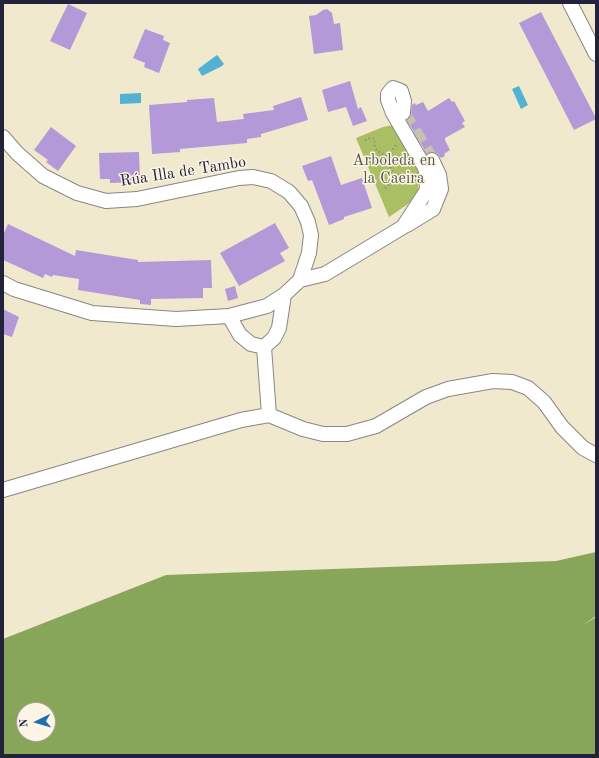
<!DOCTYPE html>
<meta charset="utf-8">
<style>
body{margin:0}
#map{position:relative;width:599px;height:758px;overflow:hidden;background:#f0e9ce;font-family:"Old Standard TT",serif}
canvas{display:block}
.frame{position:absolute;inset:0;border:4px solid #22223b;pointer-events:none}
.north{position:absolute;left:16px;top:702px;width:40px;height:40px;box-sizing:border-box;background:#fcf5e5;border:1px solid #a5a1a1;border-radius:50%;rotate:265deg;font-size:11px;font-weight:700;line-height:16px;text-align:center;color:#22223b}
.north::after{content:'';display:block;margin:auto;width:14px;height:18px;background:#1f6fb2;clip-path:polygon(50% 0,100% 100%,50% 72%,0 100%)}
</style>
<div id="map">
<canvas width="599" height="758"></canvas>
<div class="frame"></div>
<div class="north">N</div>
</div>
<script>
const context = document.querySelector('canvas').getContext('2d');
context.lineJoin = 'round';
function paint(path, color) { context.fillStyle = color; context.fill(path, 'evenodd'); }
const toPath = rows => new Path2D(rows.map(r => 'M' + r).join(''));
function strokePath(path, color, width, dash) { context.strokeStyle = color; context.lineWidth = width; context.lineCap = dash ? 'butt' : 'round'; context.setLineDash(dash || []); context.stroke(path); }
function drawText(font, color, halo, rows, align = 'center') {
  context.font = font + ' "Old Standard TT",serif'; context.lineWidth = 3; context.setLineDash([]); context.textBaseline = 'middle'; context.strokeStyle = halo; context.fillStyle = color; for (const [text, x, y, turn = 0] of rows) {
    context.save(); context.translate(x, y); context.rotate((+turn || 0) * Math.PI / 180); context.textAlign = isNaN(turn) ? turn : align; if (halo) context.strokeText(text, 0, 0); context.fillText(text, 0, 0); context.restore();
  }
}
const green = toPath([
 [394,125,415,161,419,175,418,193,408,204,389,217,356,138,383,127]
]);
const forest = toPath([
 [596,552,596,616,583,625,596,617,596,755,3,755,3,639,166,575,556,561],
 [24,710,48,710,48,734,24,734]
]);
const water = toPath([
 [217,55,218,56,224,64,222,66,202,76,198,69],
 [519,86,528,105,521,109,512,89],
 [141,93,141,103,120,104,120,94]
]);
const building = toPath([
 [68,4,87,13,70,50,50,41],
 [327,9,332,13,334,24,340,23,343,50,314,54,309,16,316,15,323,10],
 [541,12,596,118,596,119,574,130,519,23],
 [145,29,164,36,163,40,170,43,159,73,144,67,145,63,133,58],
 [350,81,358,109,361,107,367,121,353,126,346,107,328,112,322,90],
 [301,97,308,120,261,134,261,137,247,139,247,143,180,149,180,152,152,154,149,105,187,102,187,100,214,98,217,122,244,119,243,114,274,110,273,106],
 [449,98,452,102,454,101,465,121,462,123,465,127,445,138,445,140,450,150,444,154,445,156,441,158,437,153,433,152,427,154,407,120,411,114,412,105,415,103,416,105,423,102,428,111],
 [51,127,76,146,58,171,46,162,48,160,34,150],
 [139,152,140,182,110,183,110,179,100,179,99,153],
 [331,156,341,185,362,178,372,208,344,217,344,219,329,225,312,180,308,181,302,166],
 [275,223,289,248,280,253,285,261,239,286,220,253],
 [8,224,75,256,76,250,138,260,138,262,211,260,212,288,203,288,203,298,151,299,151,305,140,304,140,300,78,290,79,279,53,275,52,277,45,274,43,278,3,260,3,235],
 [235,286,238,298,228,301,225,289],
 [3,309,19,317,12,337,3,334]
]);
const minorTunnel = toPath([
 [403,113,432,160]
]);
const path = toPath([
 [365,140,370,138,374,139,375,147,377,151,386,156,388,159],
 [385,188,388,186,394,177,388,160,392,151,396,145],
 [3,725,21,713]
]);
const minor = toPath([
 [570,3,596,54],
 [3,137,17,153,43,176,77,193,106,201,137,199,239,178,253,177,271,181,289,192,301,206,308,222,311,235,309,253,300,280,284,295,267,306,229,316,176,319,92,313,14,289,3,283],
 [407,225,433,209,441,189,439,175,432,160],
 [300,280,325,274,403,227,427,190,426,170,424,166,393,113,388,100,388,94,393,88,401,91,404,101,403,113],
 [229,316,240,335,251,344,264,347,274,338,279,328,284,295],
 [264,347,269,415],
 [269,415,303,429,323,434,347,434,376,426,426,397,448,389,493,381,512,382,528,388,544,402,562,427,583,448,596,455],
 [3,490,241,420,269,415]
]);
const parkNames = [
 ["Arboleda en",394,161],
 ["la Caeira",394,179]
];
const streetNames = [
 ["Rúa Illa de Tambo",183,172,-9]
];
paint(green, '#aabf63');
paint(forest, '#87a659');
paint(water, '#53b2d1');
paint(building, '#b399d7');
strokePath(minorTunnel, '#c7c1b1', 14, [14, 7]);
strokePath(minor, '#898684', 16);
strokePath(path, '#898684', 2.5, [1, 3]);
strokePath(minor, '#fff', 14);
drawText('16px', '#525949', '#fcf5e5', parkNames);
drawText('16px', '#22223b', '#fcf5e5', streetNames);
</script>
